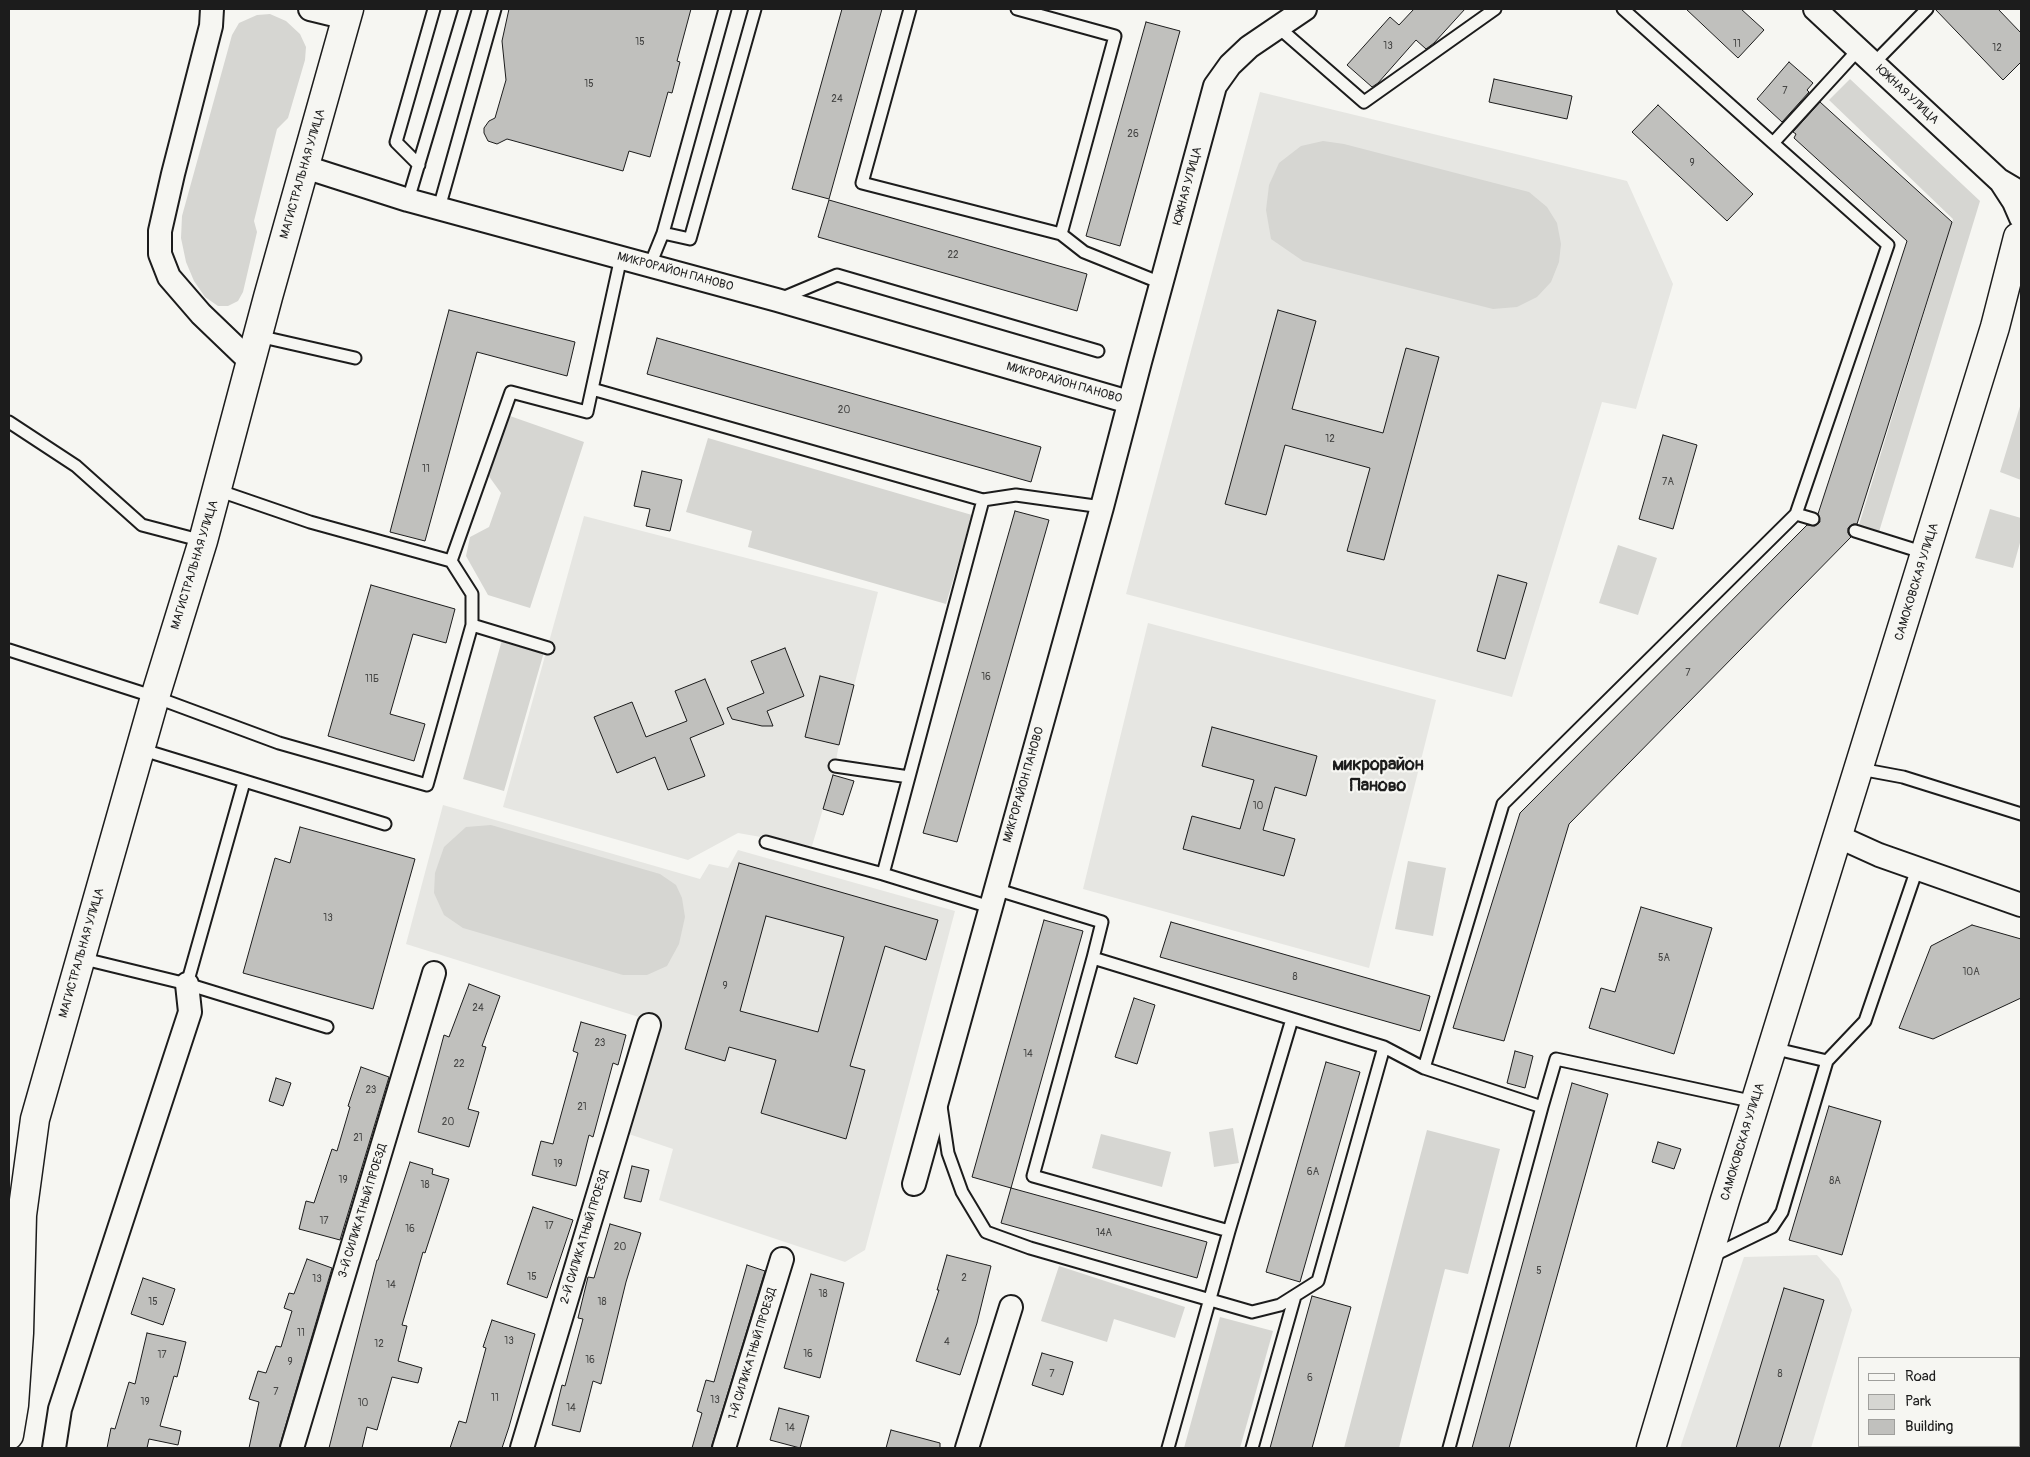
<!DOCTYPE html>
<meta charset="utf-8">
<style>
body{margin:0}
#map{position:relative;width:2030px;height:1457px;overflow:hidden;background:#f6f6f2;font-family:Pangolin,sans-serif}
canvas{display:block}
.frame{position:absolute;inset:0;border:10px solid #1c1c1c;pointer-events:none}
.legend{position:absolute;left:1858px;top:1357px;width:162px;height:90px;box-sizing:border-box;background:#f6f6f2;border:1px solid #9f9f9c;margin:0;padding:6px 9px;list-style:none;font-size:15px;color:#1c1c1c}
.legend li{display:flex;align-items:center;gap:10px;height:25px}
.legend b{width:25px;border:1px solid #9f9f9c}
</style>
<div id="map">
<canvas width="2030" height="1457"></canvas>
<div class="frame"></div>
<ul class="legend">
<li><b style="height:6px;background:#f6f6f2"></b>Road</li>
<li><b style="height:14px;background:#d6d6d2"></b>Park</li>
<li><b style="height:14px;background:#c0c0bd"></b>Building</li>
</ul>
</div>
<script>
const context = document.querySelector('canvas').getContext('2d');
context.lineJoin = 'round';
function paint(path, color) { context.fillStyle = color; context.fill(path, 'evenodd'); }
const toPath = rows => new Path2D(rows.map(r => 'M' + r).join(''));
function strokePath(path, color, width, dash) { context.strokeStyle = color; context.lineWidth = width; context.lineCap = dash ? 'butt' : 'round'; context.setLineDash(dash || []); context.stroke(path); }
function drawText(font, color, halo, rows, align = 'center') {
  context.font = font + ' Pangolin,sans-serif'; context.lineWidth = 4.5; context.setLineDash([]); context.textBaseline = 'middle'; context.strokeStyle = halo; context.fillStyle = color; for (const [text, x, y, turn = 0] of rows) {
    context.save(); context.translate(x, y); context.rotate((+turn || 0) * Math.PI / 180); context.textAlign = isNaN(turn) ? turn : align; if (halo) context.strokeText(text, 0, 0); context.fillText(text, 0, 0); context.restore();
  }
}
const built = toPath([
 [1260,92,1627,181,1673,284,1636,409,1602,402,1512,697,1126,594],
 [584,516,878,592,839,745,833,775,812,846,738,833,688,860,503,807],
 [1148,623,1436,700,1369,968,1083,889],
 [443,805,700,879,709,864,728,868,738,850,955,911,865,1250,845,1262,659,1200,673,1149,626,1133,658,1023,406,944],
 [1817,1255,1839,1279,1852,1310,1811,1448,1680,1448,1744,1257]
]);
const green = toPath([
 [270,14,286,21,300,34,306,47,305,60,288,118,277,129,254,221,257,232,243,292,238,301,228,306,218,306,205,297,194,281,186,262,181,238,182,216,232,35,239,23,257,15],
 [1850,79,1980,201,1878,535,1858,528,1953,219,1829,100],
 [1323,141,1344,144,1529,192,1547,207,1557,223,1561,244,1559,262,1551,282,1537,297,1517,307,1493,309,1303,261,1271,239,1266,210,1269,185,1279,163,1301,146],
 [2021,403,2021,480,2000,472],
 [510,416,584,442,530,608,488,595,466,556,470,537,489,527,501,493,488,475],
 [708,438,972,515,946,604,748,547,752,531,686,512],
 [1990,509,2021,518,2021,539,2013,568,1975,558],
 [1618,545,1657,558,1638,615,1599,603],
 [502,640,544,652,504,791,463,779],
 [491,825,660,874,676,885,682,898,685,917,679,944,667,966,647,975,623,975,463,928,444,915,434,893,435,873,444,847,466,827],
 [1408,861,1446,868,1433,936,1395,929],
 [1233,1128,1239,1163,1214,1167,1209,1132],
 [1427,1130,1500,1149,1468,1274,1445,1269,1399,1448,1344,1448],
 [1101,1134,1171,1152,1162,1187,1092,1168],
 [1059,1266,1185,1307,1175,1338,1114,1319,1107,1342,1041,1321],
 [1220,1317,1273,1331,1240,1448,1184,1448]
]);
const building = toPath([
 [509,9,691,9,677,61,680,62,672,93,668,92,650,157,629,151,623,171,507,139,497,144,488,141,484,133,484,128,489,121,495,118,506,80,502,41,509,9],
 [842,9,882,9,829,199,792,189,842,9],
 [1414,9,1465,9,1434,43,1426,49,1416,40,1378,83,1372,87,1347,65,1390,17,1399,25,1414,9],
 [1686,9,1741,9,1764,30,1738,58,1686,9],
 [1935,9,1998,9,2021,33,2021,62,2003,80,1935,9],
 [1146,22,1180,31,1120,246,1086,236,1146,22],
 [1789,62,1813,83,1807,90,1809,92,1782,122,1757,99,1789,62],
 [1494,79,1572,96,1567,119,1489,102,1494,79],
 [1820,102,1952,222,1857,524,1853,524,1848,528,1848,533,1851,537,1569,824,1504,1041,1453,1028,1520,813,1807,525,1815,526,1820,522,1818,514,1907,241,1794,138,1796,134,1793,132,1820,102],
 [1658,105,1753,194,1727,221,1632,132,1658,105],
 [829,200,1087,274,1077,311,818,237,829,200],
 [449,310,575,342,567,376,477,352,425,541,390,532,449,310],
 [1278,310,1316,321,1292,409,1383,433,1406,348,1439,357,1384,560,1347,551,1370,468,1285,445,1266,515,1225,504,1278,310],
 [657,338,1041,447,1031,482,647,374,657,338],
 [1663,435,1697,445,1673,529,1639,519,1663,435],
 [642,471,682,480,670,531,646,526,650,509,634,506,642,471],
 [1015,511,1049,520,957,842,923,833,1015,511],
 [1498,575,1527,583,1505,659,1477,651,1498,575],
 [371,585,455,609,446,643,413,634,390,714,425,724,414,761,328,736,371,585],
 [785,648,804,696,767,711,773,726,762,726,732,719,727,708,764,693,751,661,785,648],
 [820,676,854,685,839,745,805,737,820,676],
 [705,679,724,724,690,738,705,776,668,790,655,757,617,773,594,717,632,702,646,737,687,721,675,691,705,679],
 [1212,727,1317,756,1306,796,1275,787,1263,830,1295,839,1284,876,1183,849,1192,816,1240,829,1254,780,1202,766,1212,727],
 [833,775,854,781,843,815,823,809,833,775],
 [300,827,415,859,373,1009,243,973,275,858,290,863,300,827],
 [739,863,938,920,926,960,885,946,850,1066,865,1070,846,1139,761,1113,776,1060,729,1047,725,1061,685,1049,739,863],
 [766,916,844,937,818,1032,740,1011,766,916],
 [1641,907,1712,928,1674,1054,1589,1028,1601,988,1615,992,1641,907],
 [1044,920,1083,931,1011,1188,972,1177,1044,920],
 [1171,922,1430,996,1420,1031,1160,957,1171,922],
 [1972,925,2021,939,2021,998,1933,1039,1899,1028,1931,946,1972,925],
 [469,984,500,996,482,1046,486,1047,468,1109,479,1112,469,1147,418,1132,444,1035,449,1037,469,984],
 [1134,998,1155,1005,1137,1064,1115,1057,1134,998],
 [581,1022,626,1035,618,1065,613,1063,593,1137,589,1135,576,1186,532,1175,541,1141,553,1144,578,1053,573,1051,581,1022],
 [1515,1051,1533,1056,1525,1088,1507,1083,1515,1051],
 [1326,1062,1360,1072,1300,1282,1266,1272,1326,1062],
 [361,1067,389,1077,340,1240,299,1229,306,1201,314,1203,332,1149,337,1151,350,1107,348,1106,361,1067],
 [276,1078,291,1083,283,1106,269,1101,276,1078],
 [1572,1083,1608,1094,1509,1448,1472,1448,1572,1083],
 [1829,1106,1881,1121,1842,1255,1789,1240,1829,1106],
 [1658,1142,1681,1149,1674,1169,1652,1162,1658,1142],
 [410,1162,433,1169,432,1174,449,1179,425,1253,423,1252,402,1325,407,1326,398,1361,422,1368,418,1383,392,1377,377,1430,367,1427,362,1448,329,1448,377,1260,378,1260,410,1162],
 [632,1166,649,1170,641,1202,624,1198,632,1166],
 [1011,1188,1207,1242,1197,1278,1001,1223,1011,1188],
 [533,1207,573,1220,547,1298,507,1284,533,1207],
 [610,1224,641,1233,626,1282,601,1384,593,1381,580,1432,552,1425,562,1385,565,1386,583,1319,578,1318,588,1277,594,1278,610,1224],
 [947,1255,991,1266,977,1323,960,1375,916,1361,939,1290,937,1290,947,1255],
 [307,1259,332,1268,279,1448,249,1448,259,1402,249,1399,258,1371,266,1373,276,1346,281,1347,292,1311,284,1308,289,1293,294,1294,307,1259],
 [747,1265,765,1271,711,1448,692,1448,702,1413,697,1411,706,1380,714,1382,747,1265],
 [811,1274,844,1283,820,1378,784,1368,811,1274],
 [143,1278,175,1289,163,1325,131,1314,143,1278],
 [1784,1288,1824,1300,1779,1448,1736,1448,1784,1288],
 [1312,1296,1351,1307,1312,1448,1270,1448,1312,1296],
 [492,1320,535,1334,509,1427,502,1448,450,1448,459,1421,466,1423,486,1348,483,1347,492,1320],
 [147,1333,186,1342,177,1377,174,1376,160,1426,181,1431,178,1445,149,1439,147,1448,107,1448,111,1428,115,1429,129,1382,135,1384,147,1333],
 [1042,1353,1073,1362,1063,1395,1032,1385,1042,1353],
 [779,1408,809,1416,800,1448,770,1440,779,1408],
 [891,1430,940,1443,940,1448,886,1448,891,1430]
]);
const service = toPath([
 [725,9,663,233,690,239,755,9],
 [910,9,862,183,1061,234,1084,252,1161,283],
 [1017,9,1115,36,1061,234],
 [1623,9,1773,143],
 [1278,27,1364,102,1495,9],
 [1873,64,1927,9],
 [419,165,396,142,434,9],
 [408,200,465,9],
 [439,208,495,9],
 [621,257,592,389,983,500,1016,495,1102,507],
 [650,265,663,233],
 [780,299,837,275,1098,351],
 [258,336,355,358],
 [9,422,76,466,142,525,203,541],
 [217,490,310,522,451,561],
 [983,500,883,874,990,907],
 [1796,514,1813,519],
 [1855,531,1925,553],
 [472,625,472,594,451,561,511,392,587,412,592,389],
 [9,650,155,697,279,743,427,785,472,625,548,648],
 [140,749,385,824],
 [835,766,909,777],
 [1860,769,1903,777,2021,814],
 [766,842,883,874],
 [995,889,1102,922,1093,958,1384,1047,1424,1068,1542,1107,1556,1059,1755,1102],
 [80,958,187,984,327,1027],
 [1093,958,1033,1176,1229,1231],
 [187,984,244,782],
 [1772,1048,1827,1061],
 [1424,1068,1503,804,1796,514,1888,245,1773,143,1858,50],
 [941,1106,948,1153,962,1192,986,1232,1030,1248,1252,1312,1280,1305,1318,1281,1384,1047],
 [1712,1256,1772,1227,1782,1212,1827,1061,1865,1021,1917,869],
 [1168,1448,1229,1231,1292,1019],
 [1252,1448,1295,1296],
 [1449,1448,1542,1107]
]);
const minor = toPath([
 [212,9,211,26,173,174,160,231,160,254,169,277,201,314,251,362],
 [310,9,347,18],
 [1815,9,1999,180,2021,193],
 [305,167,408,200,777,300,1129,402],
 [2001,182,2014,202,2021,218],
 [1837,836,1879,855,2021,905],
 [914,1184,1102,507,1140,362,1215,86,1230,65,1249,47,1305,9],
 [54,1448,60,1409,190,1012,187,984],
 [292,1448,434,973],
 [522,1448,649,1025],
 [724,1448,782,1259],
 [967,1448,1011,1307]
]);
const tertiary = toPath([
 [1651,1448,1725,1200,1995,327,2018,237]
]);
const trunk = toPath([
 [9,1435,14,1405,19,1333,22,1215,35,1119,155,697,203,541,268,297,349,9]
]);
const numberNames = [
 ["15",640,42],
 ["11",1737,44],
 ["13",1388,46],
 ["12",1997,48],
 ["15",589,84],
 ["7",1785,91],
 ["24",837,99],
 ["26",1133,134],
 ["9",1692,163],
 ["22",953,255],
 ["20",844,410],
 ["12",1330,439],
 ["11",426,469],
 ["7А",1668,482],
 ["7",1688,673],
 ["16",986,677],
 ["11Б",372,679],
 ["10",1258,806],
 ["13",328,918],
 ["5А",1664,958],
 ["10А",1971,972],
 ["8",1295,977],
 ["9",725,986],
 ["24",478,1008],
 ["23",600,1043],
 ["14",1028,1054],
 ["22",459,1064],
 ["23",371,1090],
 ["21",582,1107],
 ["20",448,1122],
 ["21",358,1138],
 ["19",558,1164],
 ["6А",1313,1172],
 ["19",343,1180],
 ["8А",1835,1181],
 ["18",425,1185],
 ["17",324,1221],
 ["17",549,1226],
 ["16",410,1229],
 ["14А",1104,1233],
 ["20",620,1247],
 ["5",1539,1271],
 ["15",532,1277],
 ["2",964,1278],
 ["13",317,1279],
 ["14",391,1285],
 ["18",823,1294],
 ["15",153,1302],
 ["18",602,1302],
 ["11",301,1333],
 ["13",509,1341],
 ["4",947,1342],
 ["12",379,1344],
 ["16",808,1354],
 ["17",162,1355],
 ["16",590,1360],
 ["9",290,1362],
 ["7",1052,1374],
 ["8",1780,1374],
 ["6",1310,1378],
 ["7",276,1392],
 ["11",495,1398],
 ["13",715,1400],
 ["19",145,1402],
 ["10",363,1403],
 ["14",571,1408],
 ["14",790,1428]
];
const streetNames = [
 ["ЮЖНАЯ УЛИЦА",1907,95,43],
 ["МАГИСТРАЛЬНАЯ УЛИЦА",303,174,-74],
 ["ЮЖНАЯ УЛИЦА",1188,186,-75],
 ["МИКРОРАЙОН ПАНОВО",675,272,15],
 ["МИКРОРАЙОН ПАНОВО",1064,383,16],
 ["МАГИСТРАЛЬНАЯ УЛИЦА",195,565,-73],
 ["САМОКОВСКАЯ УЛИЦА",1917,582,-73],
 ["МИКРОРАЙОН ПАНОВО",1024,785,-74],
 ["МАГИСТРАЛЬНАЯ УЛИЦА",82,953,-74],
 ["САМОКОВСКАЯ УЛИЦА",1743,1142,-73],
 ["3-Й СИЛИКАТНЫЙ ПРОЕЗД",363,1211,-73],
 ["2-Й СИЛИКАТНЫЙ ПРОЕЗД",585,1237,-73],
 ["1-Й СИЛИКАТНЫЙ ПРОЕЗД",753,1354,-73]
];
const districtNames = [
 ["микрорайон",1378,765],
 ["Паново",1378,786]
];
paint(built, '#e6e6e2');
paint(green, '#d6d6d2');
paint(building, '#c0c0bd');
strokePath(building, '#1c1c1c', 1);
strokePath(service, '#1c1c1c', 15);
strokePath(minor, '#1c1c1c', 26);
strokePath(tertiary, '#1c1c1c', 31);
strokePath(trunk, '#1c1c1c', 31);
strokePath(service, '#f6f6f2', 11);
strokePath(minor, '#f6f6f2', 22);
strokePath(tertiary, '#f6f6f2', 28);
strokePath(trunk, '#f6f6f2', 28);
drawText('10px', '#454544', null, numberNames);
drawText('12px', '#1c1c1c', '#f6f6f2', streetNames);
drawText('bold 18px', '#1c1c1c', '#f6f6f2', districtNames);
</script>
